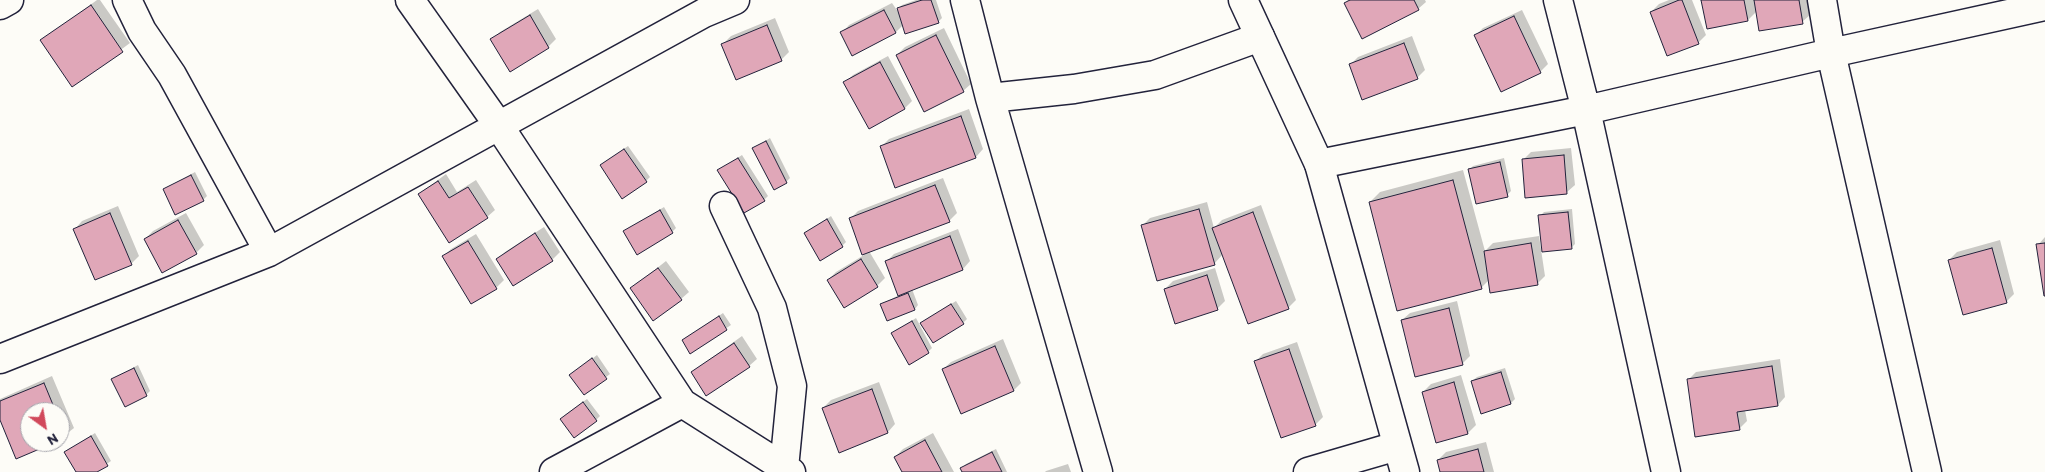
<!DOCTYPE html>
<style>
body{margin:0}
#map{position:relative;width:2045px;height:472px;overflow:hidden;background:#fdfcf7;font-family:Itim,sans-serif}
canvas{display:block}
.north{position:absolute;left:20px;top:402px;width:50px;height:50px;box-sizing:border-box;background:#fdfcf7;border:1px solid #a5a5ac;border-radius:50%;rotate:148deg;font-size:14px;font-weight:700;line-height:20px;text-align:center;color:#22223b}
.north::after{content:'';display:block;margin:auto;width:18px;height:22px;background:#d1495b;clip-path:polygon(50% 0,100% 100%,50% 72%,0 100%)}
</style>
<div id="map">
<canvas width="2045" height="472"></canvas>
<div class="north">N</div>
</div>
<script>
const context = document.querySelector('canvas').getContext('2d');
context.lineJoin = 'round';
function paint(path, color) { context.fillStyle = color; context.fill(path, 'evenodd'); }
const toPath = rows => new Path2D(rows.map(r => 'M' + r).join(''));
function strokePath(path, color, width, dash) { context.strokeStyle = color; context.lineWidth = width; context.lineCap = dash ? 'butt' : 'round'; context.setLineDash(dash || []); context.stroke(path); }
const shadow = toPath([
 [97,0,100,0,130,43,72,86,41,41],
 [916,0,936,0,942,18,938,22,903,25,896,32,842,33,849,25,892,3,901,16,898,9,902,5],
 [1348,0,1425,0,1426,2,1418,9,1345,3],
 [1669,0,1692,0,1706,35,1698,43,1651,12,1659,4],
 [1703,0,1808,0,1810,15,1802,22,1757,11,1748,20],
 [538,9,556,39,548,47,492,40,500,32],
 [1522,10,1548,64,1540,72,1476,35,1483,28],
 [775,18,789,52,781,60,723,44,731,36],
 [944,28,971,84,963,91,897,55,905,47],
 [1412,36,1425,70,1417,78,1350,65,1358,57],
 [888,56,912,101,905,108,845,83,853,75],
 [969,109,983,149,976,157,896,186,881,147,889,139],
 [770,138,790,178,786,182,754,148],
 [628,146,650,177,646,181,605,162],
 [1571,148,1575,185,1567,192,1527,196,1523,160,1531,152],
 [742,155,768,196,764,200,719,170],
 [1504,158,1511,191,1507,195,1469,170,1473,166],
 [1463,170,1485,251,1493,243,1539,236,1545,276,1537,284,1489,280,1481,288,1370,202,1380,192],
 [195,172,207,196,203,200,164,189],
 [446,174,457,192,476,180,495,210,487,217,419,194],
 [943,178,957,213,949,221,869,251,885,278,877,286,844,306,828,280,836,272,864,255,850,219,858,211],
 [1207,202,1214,228,1222,220,1261,205,1296,300,1288,308,1223,254,1214,264,1142,226,1150,218],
 [118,206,139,256,131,264,75,229,82,221],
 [664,207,676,228,672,232,625,231],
 [1572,209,1575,244,1571,248,1540,216,1544,212],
 [186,213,204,245,196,253,145,239,153,231],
 [831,216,846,242,842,246,805,234],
 [544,227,560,252,552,260,514,284,498,260,505,252],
 [958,229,970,261,963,269,912,289,918,305,915,309,882,304,899,295,886,262,894,254],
 [476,234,504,280,496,288,444,256,451,249],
 [2045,237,2045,294,2038,245],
 [2000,240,2014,294,2006,302,1949,260,1957,252],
 [666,261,689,292,681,299,632,288],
 [1215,268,1225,301,1217,309,1165,289,1173,281],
 [956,301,967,319,963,323,926,320],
 [1457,301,1470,356,1462,364,1402,320,1410,313],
 [723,313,731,325,691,352,683,340],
 [916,318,932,348,928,352,893,333],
 [742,336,757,359,749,366,692,372],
 [1003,339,1021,383,1014,390,943,369,951,362],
 [1297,342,1323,417,1316,424,1281,436,1255,362,1263,354],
 [597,355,610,374,584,394,575,372],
 [1780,359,1785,397,1778,405,1745,410,1747,421,1739,429,1688,380,1696,372],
 [138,365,150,391,146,395,113,379],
 [1505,368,1515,399,1511,403,1472,381,1477,377],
 [1461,375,1476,425,1468,433,1437,441,1423,392,1431,384],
 [52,376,74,428,60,439,60,412,30,412,30,442,53,442,17,457,0,417,0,399],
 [879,382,895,424,888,432,823,408,831,400],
 [587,399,600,416,596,420,565,415],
 [95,433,111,461,95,472,78,472,66,452],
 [933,433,954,472,903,472,895,457,903,449],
 [1486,442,1494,472,1442,472,1438,460,1446,452],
 [996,449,1007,472,963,472,962,468,966,464],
 [1068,464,1071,472,1045,472,1046,471]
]);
const building = toPath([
 [922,0,931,0,939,23,905,34,897,8,922,0],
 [1350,0,1414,0,1419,10,1362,39,1344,3,1350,0],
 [1679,0,1682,0,1699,44,1667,56,1650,12,1679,0],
 [1701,0,1744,0,1748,21,1707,29,1701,0],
 [1754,0,1799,0,1803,24,1759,31,1754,0],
 [91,5,123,52,72,87,40,40,91,5],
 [884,10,896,33,852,56,840,32,884,10],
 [530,15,549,48,510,72,490,39,530,15],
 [1514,16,1541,73,1501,92,1474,35,1514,16],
 [767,25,782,61,736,80,721,44,767,25],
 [936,35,964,92,924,112,896,55,936,35],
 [1404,43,1418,79,1362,100,1349,64,1404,43],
 [880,62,905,109,869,129,843,82,880,62],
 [961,116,976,158,895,188,880,146,961,116],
 [766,141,787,183,774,190,752,148,766,141],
 [624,149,647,182,622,199,600,165,624,149],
 [1564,155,1567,194,1525,198,1522,159,1564,155],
 [738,158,765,201,744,213,717,170,738,158],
 [1500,162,1508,197,1476,204,1468,169,1500,162],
 [191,175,204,201,175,215,163,189,191,175],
 [1453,180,1482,289,1397,311,1369,202,1453,180],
 [438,181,449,198,468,187,488,218,449,243,418,194,438,181],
 [935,185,950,222,862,255,849,218,935,185],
 [1199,209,1215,265,1157,281,1141,225,1199,209],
 [660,210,673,233,637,255,623,231,660,210],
 [1253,212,1289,309,1248,324,1212,228,1253,212],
 [1568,212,1572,249,1542,252,1538,215,1568,212],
 [110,213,132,265,95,280,73,229,110,213],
 [827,219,843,247,820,261,804,233,827,219],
 [178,220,197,254,162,273,144,239,178,220],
 [535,233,553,261,513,286,496,259,535,233],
 [950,236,963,270,898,296,885,261,950,236],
 [468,241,497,289,471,304,442,256,468,241],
 [1531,243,1538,285,1490,293,1484,251,1531,243],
 [2045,243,2045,296,2044,296,2036,244,2045,243],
 [1992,248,2007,303,1963,315,1948,260,1992,248],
 [861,259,878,287,844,308,827,280,861,259],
 [658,268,682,300,653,321,630,288,658,268],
 [1207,275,1218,310,1175,324,1164,289,1207,275],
 [908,293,915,310,887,321,880,304,908,293],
 [951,304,964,324,933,343,920,323,951,304],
 [1449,308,1463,365,1415,377,1401,320,1449,308],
 [719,316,727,330,690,354,682,340,719,316],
 [912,321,929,353,909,365,891,333,912,321],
 [734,343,750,367,706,396,691,372,734,343],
 [995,346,1014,391,961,414,942,369,995,346],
 [1289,349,1316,426,1281,438,1254,361,1289,349],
 [592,358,607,379,584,395,569,375,592,358],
 [1772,366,1778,406,1737,412,1740,430,1695,437,1687,379,1772,366],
 [134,368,147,396,125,407,111,379,134,368],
 [1501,372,1511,404,1481,414,1471,381,1501,372],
 [1454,382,1468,434,1436,443,1422,392,1454,382],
 [44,383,56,412,30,412,30,442,56,442,16,459,0,420,0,401,44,383],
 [872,389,888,433,839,453,822,408,872,389],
 [583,402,597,421,574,438,560,419,583,402],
 [60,421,67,437,60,440,60,421],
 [91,436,108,466,97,472,76,472,64,452,91,436],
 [925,440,942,472,902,472,894,457,925,440],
 [1478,449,1484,472,1440,472,1437,460,1478,449],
 [992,452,1002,472,962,472,960,468,992,452]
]);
const street = toPath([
 [127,0,142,31,172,75,269,252],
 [410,0,499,126,682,403,791,472],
 [965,0,990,98],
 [1558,0,1586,110,1666,472],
 [1822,0,1831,53,1927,472],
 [0,5,9,0],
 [1319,164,1586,110,1831,53,2045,6],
 [724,206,772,308,792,386,784,468],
 [0,359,269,252,704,13,735,0],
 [554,472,682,403],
 [1098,472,990,98,1074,89,1155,75,1260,37],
 [1308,472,1397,446]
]);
const secondary = toPath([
 [1243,0,1319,164,1405,472]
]);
paint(shadow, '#0003');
paint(building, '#e0a7b8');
strokePath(building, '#22223b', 1);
strokePath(street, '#22223b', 31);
strokePath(secondary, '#22223b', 31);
strokePath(street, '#fdfcf7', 28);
strokePath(secondary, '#fdfcf7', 28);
</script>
